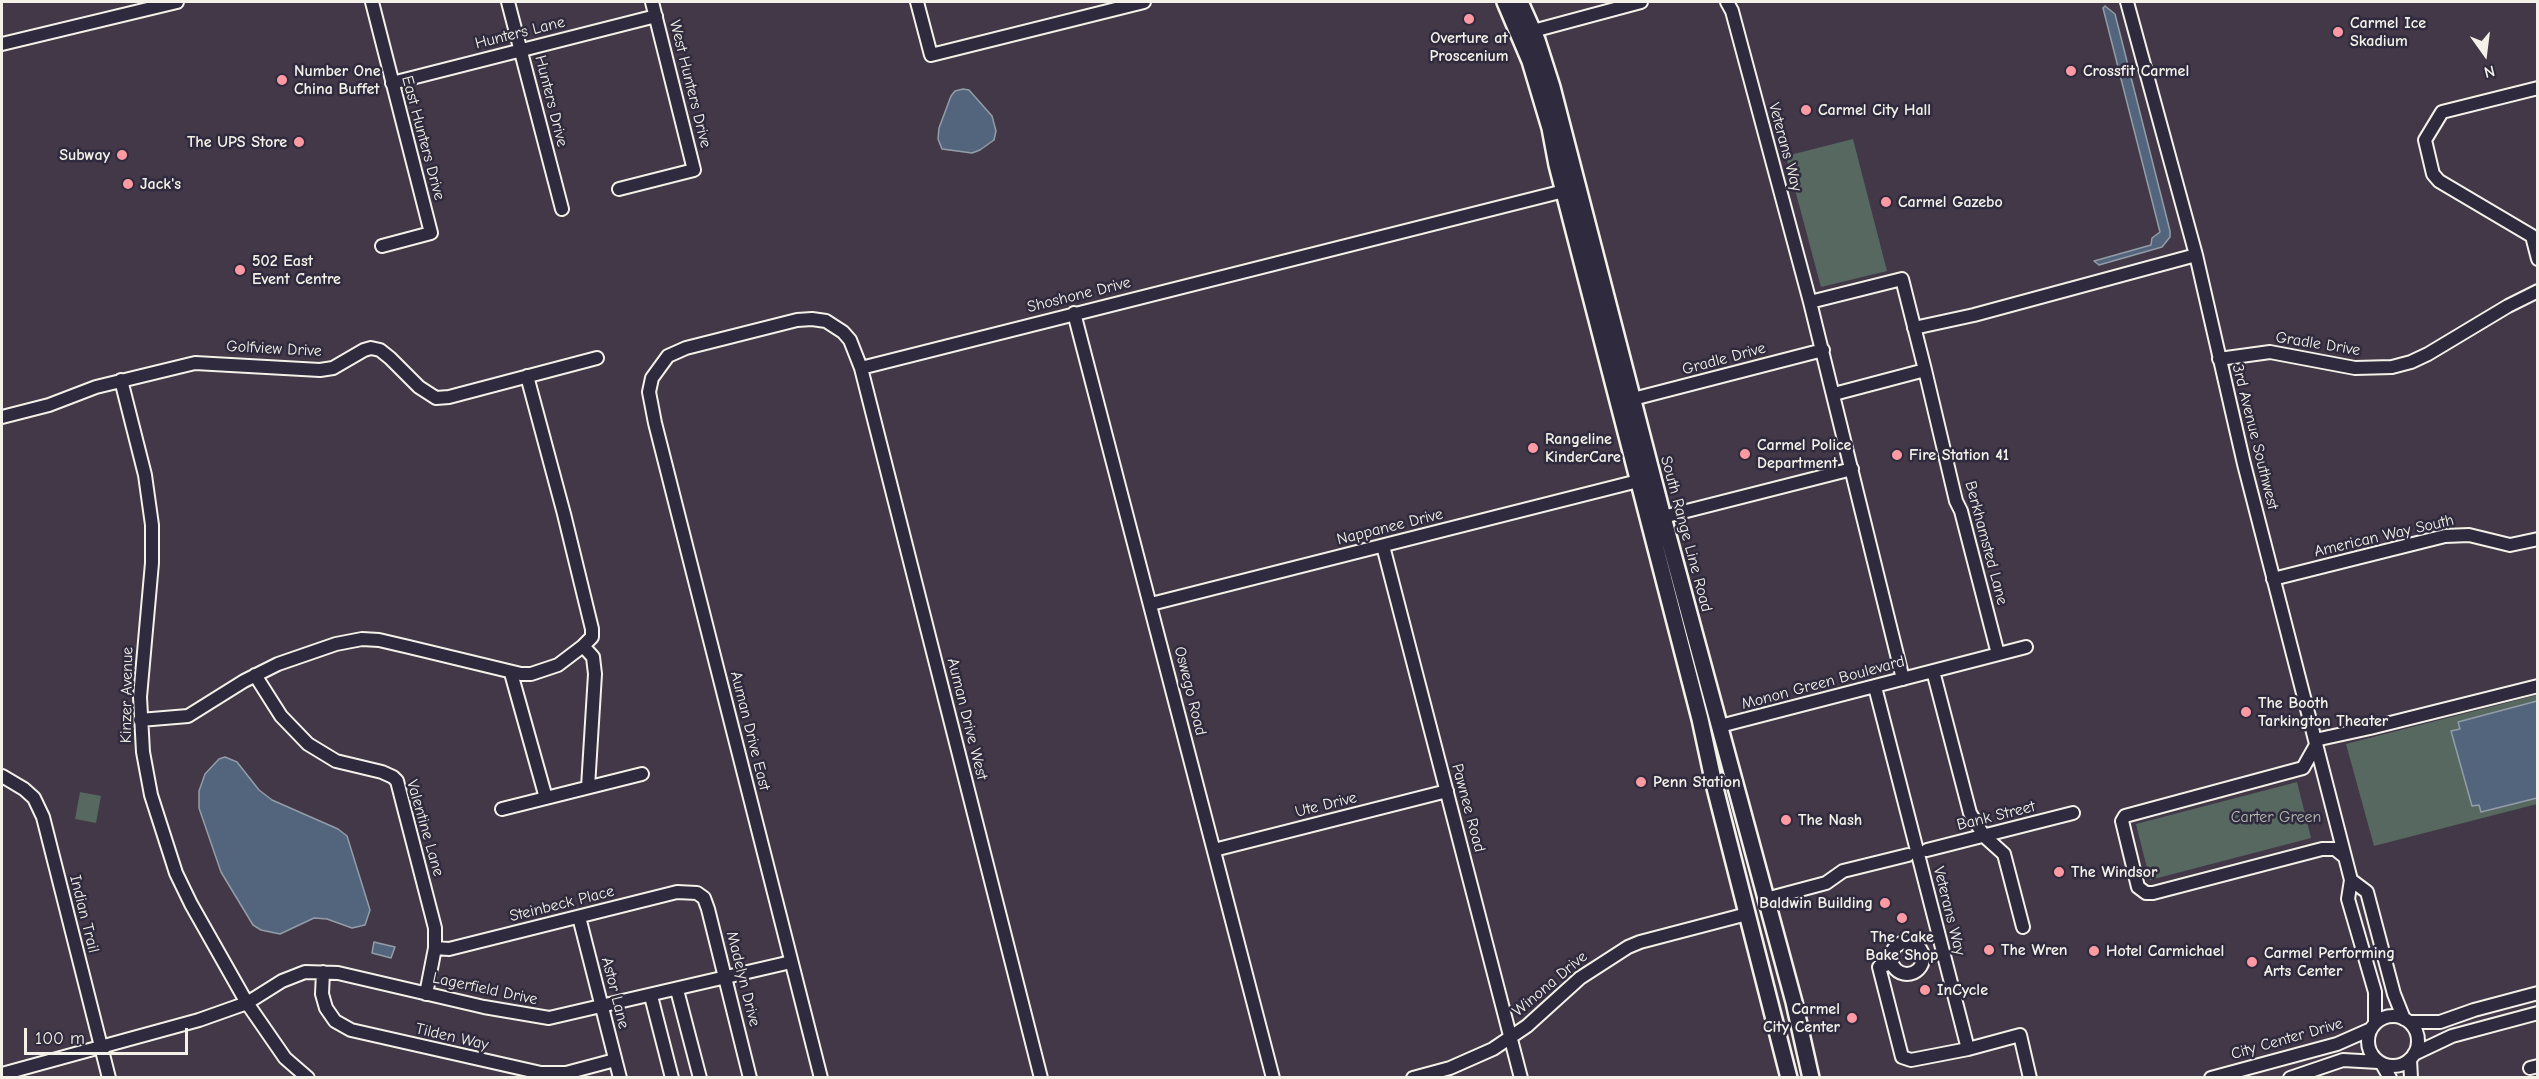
<!DOCTYPE html>
<style>
body{margin:0}
#map{position:relative;width:2539px;height:1079px;overflow:hidden;background:#423848;font-family:"Comic Neue",sans-serif}
canvas{display:block}
.frame{position:absolute;inset:0;border:3px solid #f4f1e8;pointer-events:none}
.north{position:absolute;left:2455px;top:24px;width:60px;height:60px;-webkit-text-stroke:4px #2f2a3d;paint-order:stroke;rotate:166deg;font-size:16px;font-weight:700;line-height:24px;text-align:center;color:#f4f1e8}
.north::after{content:'';display:block;margin:auto;width:21px;height:27px;background:#f4f1e8;clip-path:polygon(50% 0,100% 100%,50% 72%,0 100%)}
.scale{position:absolute;left:24px;top:1028px;width:164px;height:27px;box-sizing:border-box;border:3px solid #f4f1e8;border-top:0;padding-left:8px;font-size:18px;line-height:21px;white-space:nowrap;color:#f4f1e8;-webkit-text-stroke:4px #2f2a3d;paint-order:stroke}
</style>
<div id="map">
<canvas width="2539" height="1079"></canvas>
<div class="frame"></div>
<div class="north">N</div>
<div class="scale">100 m</div>
</div>
<script>
const context = document.querySelector('canvas').getContext('2d');
context.lineJoin = 'round';
function paint(path, color) { context.fillStyle = color; context.fill(path, 'evenodd'); }
const toPath = rows => new Path2D(rows.map(r => 'M' + r).join(''));
function strokePath(path, color, width, dash) { context.strokeStyle = color; context.lineWidth = width; context.lineCap = dash ? 'butt' : 'round'; context.setLineDash(dash || []); context.stroke(path); }
function drawText(font, color, halo, rows, align = 'center') {
  context.font = font + ' "Comic Neue",sans-serif'; context.lineWidth = 5; context.setLineDash([]); context.textBaseline = 'middle'; context.strokeStyle = halo; context.fillStyle = color; for (const [text, x, y, turn = 0] of rows) {
    context.save(); context.translate(x, y); context.rotate((+turn || 0) * Math.PI / 180); context.textAlign = isNaN(turn) ? turn : align; if (halo) context.strokeText(text, 0, 0); context.fillText(text, 0, 0); context.restore();
  }
}
const green = toPath([
 [1853,139,1887,271,1821,287,1786,156],
 [2537,695,2537,804,2374,846,2346,744],
 [2297,782,2311,838,2150,880,2136,824],
 [80,792,101,796,96,823,75,819]
]);
const water = toPath([
 [2105,6,2115,14,2170,231,2170,237,2162,247,2099,265,2094,261,2151,245,2152,238,2160,232,2103,8,2105,6],
 [963,89,969,90,992,116,996,131,994,140,980,150,972,153,942,149,938,139,939,128,951,96,955,91,963,89],
 [2537,701,2537,798,2481,812,2479,805,2472,806,2451,731,2460,729,2458,722,2537,701],
 [225,757,237,762,259,790,272,800,338,829,347,836,370,910,365,925,352,928,327,919,314,918,280,934,261,930,253,925,221,872,199,808,199,791,205,774,219,759,225,757],
 [374,942,395,947,391,958,372,953,374,942]
]);
const minor = toPath([
 [372,2,431,233,382,246],
 [508,2,562,209],
 [917,2,931,55,1144,2],
 [1727,2,1732,11,1810,302,1903,679],
 [2127,2,2196,255,2244,464,2351,880,2348,899,2375,992,2375,1023],
 [1533,31,1641,2],
 [2,44,177,2],
 [392,83,656,16],
 [2538,88,2442,112,2425,140,2433,174,2439,181,2532,236,2538,259],
 [619,189,694,170,652,2],
 [1810,302,1902,279,1925,370,1834,394],
 [1074,313,1273,1078],
 [1914,328,1974,315,2196,255],
 [2219,359,2270,352,2355,368,2392,367,2411,362,2428,354,2508,306,2538,291],
 [861,368,1564,191],
 [1925,370,1956,501,1961,511,1998,654],
 [121,380,145,475,152,525,152,563,140,697,143,752,151,795,176,873,191,904,247,1003,285,1058,308,1078],
 [1633,399,1823,350],
 [2,417,49,405,96,387,195,363,320,370,333,368,364,350,371,348,380,350,390,358,419,387,436,398,449,397,597,358],
 [1663,517,1852,469],
 [1383,546,1521,1078],
 [2273,579,2445,536,2469,535,2510,545,2538,539],
 [1151,604,1638,481],
 [583,646,593,657,595,674,588,787],
 [1933,671,1970,813,1984,836,2004,854,2023,927],
 [511,673,546,798],
 [255,675,281,716,308,744,336,761,382,772,393,777,397,781,435,928,435,948,426,994],
 [1875,687,1968,1049,2020,1035,2030,1078],
 [140,720,188,716,244,681,278,664,336,644,362,639,379,640,409,647,521,674,531,674,558,665,583,646,592,637,592,629,564,514,527,376],
 [1720,726,2026,647],
 [2315,740,2370,728,2538,686],
 [2316,745,2303,768,2125,816,2122,821,2138,887,2146,893,2153,893,2322,849,2335,849,2345,857],
 [2,776,24,789,34,798,43,817,109,1078],
 [502,809,642,774],
 [1214,850,1447,791],
 [1927,850,2073,813],
 [2351,880,2367,892,2394,994,2404,1019],
 [1766,899,1826,883,1843,871,1908,855],
 [579,917,620,1078],
 '1891 958a16 16 0 1 1 32 0a16 16 0 1 1-32 0Z',
 [435,948,449,949,677,892,697,893,704,898,708,909,750,1078],
 [1891,963,1879,967,1902,1057,1911,1060,1968,1049],
 [323,972,322,994,326,1008,335,1021,351,1030,541,1073,566,1073,615,1060],
 [677,990,700,1078],
 [651,996,672,1078],
 '2368 1041a25 25 0 1 1 50 0a25 25 0 1 1-50 0Z',
 [2410,1022,2440,1022,2474,1010,2538,993],
 [2414,1054,2452,1036,2538,1013],
 [2410,1059,2411,1078],
 [2382,1064,2390,1078],
 [2530,1068,2538,1066],
 [2,1074,199,1020,247,1003,282,981,305,972,338,973,484,1007,549,1018,791,962],
 [821,1078,655,423,649,392,652,378,668,356,686,348,797,320,812,319,826,321,843,332,850,340,861,368,1041,1078],
 [1413,1078,1450,1068,1493,1049,1527,1026,1580,978,1628,947,1640,942,1747,914],
 [2211,1078,2337,1044,2371,1029],
 [2290,1078,2343,1060,2378,1062]
]);
const major = toPath([
 [1505,2,1530,61,1550,128,1557,165,1700,719,1714,784,1789,1078],
 [1520,2,1537,40,1552,87,1663,517,1794,1002,1811,1078]
]);
const markers = [
 [1469,19,6,"#ff9aa2"],
 [2338,32,6,"#ff9aa2"],
 [2071,71,6,"#ff9aa2"],
 [282,80,6,"#ff9aa2"],
 [1806,110,6,"#ff9aa2"],
 [299,142,6,"#ff9aa2"],
 [122,155,6,"#ff9aa2"],
 [128,184,6,"#ff9aa2"],
 [1886,202,6,"#ff9aa2"],
 [240,270,6,"#ff9aa2"],
 [1533,448,6,"#ff9aa2"],
 [1745,454,6,"#ff9aa2"],
 [1897,455,6,"#ff9aa2"],
 [2246,712,6,"#ff9aa2"],
 [1641,782,6,"#ff9aa2"],
 [1786,820,6,"#ff9aa2"],
 [2059,872,6,"#ff9aa2"],
 [1885,903,6,"#ff9aa2"],
 [1902,918,6,"#ff9aa2"],
 [1989,950,6,"#ff9aa2"],
 [2094,951,6,"#ff9aa2"],
 [2252,962,6,"#ff9aa2"],
 [1925,990,6,"#ff9aa2"],
 [1852,1018,6,"#ff9aa2"]
];
const poiNames = [
 ["Carmel Ice",2350,23],
 ["Skadium",2350,41],
 ["Overture at",1469,38,"center"],
 ["Proscenium",1469,56,"center"],
 ["Number One",294,71],
 ["China Buffet",294,89],
 ["Crossfit Carmel",2083,71],
 ["Carmel City Hall",1818,110],
 ["The UPS Store",287,142,"right"],
 ["Subway",110,155,"right"],
 ["Jack's",140,184],
 ["Carmel Gazebo",1898,202],
 ["502 East",252,261],
 ["Event Centre",252,279],
 ["Rangeline",1545,439],
 ["KinderCare",1545,457],
 ["Carmel Police",1757,445],
 ["Department",1757,463],
 ["Fire Station 41",1909,455],
 ["The Booth",2258,703],
 ["Tarkington Theater",2258,721],
 ["Penn Station",1653,782],
 ["The Nash",1798,820],
 ["The Windsor",2071,872],
 ["Baldwin Building",1873,903,"right"],
 ["The Cake",1902,937,"center"],
 ["Bake Shop",1902,955,"center"],
 ["The Wren",2001,950],
 ["Hotel Carmichael",2106,951],
 ["Carmel Performing",2264,953],
 ["Arts Center",2264,971],
 ["InCycle",1937,990],
 ["Carmel",1840,1009,"right"],
 ["City Center",1840,1027,"right"]
];
const streetNames = [
 ["Hunters Lane",520,33,-14],
 ["West Hunters Drive",690,84,76],
 ["Hunters Drive",551,101,76],
 ["East Hunters Drive",423,138,75],
 ["Veterans Way",1785,147,75],
 ["Shoshone Drive",1079,295,-14],
 ["Gradle Drive",2318,344,9],
 ["Golfview Drive",274,349,3],
 ["Gradle Drive",1724,359,-15],
 ["3rd Avenue Southwest",2255,437,76],
 ["Nappanee Drive",1390,527,-14],
 ["South Range Line Road",1686,534,75],
 ["American Way South",2384,536,-13],
 ["Berkhamsted Lane",1986,543,75],
 ["Monon Green Boulevard",1823,683,-15],
 ["Oswego Road",1190,691,76],
 ["Kinzer Avenue",127,695,-89],
 ["Auman Drive West",967,719,76],
 ["Auman Drive East",750,731,76],
 ["Ute Drive",1326,805,-14],
 ["Pawnee Road",1468,808,75],
 ["Bank Street",1996,816,-14],
 ["Valentine Lane",425,828,74],
 ["Steinbeck Place",562,904,-14],
 ["Veterans Way",1949,911,76],
 ["Indian Trail",84,914,76],
 ["Madelyn Drive",743,979,76],
 ["Winona Drive",1550,984,-40],
 ["Lagerfield Drive",485,989,12],
 ["Astor Lane",615,993,76],
 ["Tilden Way",452,1037,13],
 ["City Center Drive",2287,1039,-16]
];
const parkNames = [
 ["Carter Green",2276,817]
];
paint(green, '#566860');
paint(water, '#53657d');
strokePath(water, '#939da8', 1.5);
strokePath(minor, '#f4f1e8', 16);
strokePath(major, '#f4f1e8', 20);
strokePath(minor, '#2f2a3d', 12);
strokePath(major, '#2f2a3d', 15);
for (const [x, y, r, color] of markers) { const dot = new Path2D(); dot.arc(x, y, r, 0, 2 * Math.PI); context.fillStyle = color; context.fill(dot); strokePath(dot, '#2f2a3d', 2); }
drawText('bold 16px', '#f4f1e8', '#2f2a3d', poiNames, 'left');
drawText('16px', '#f4f1e8', '#2f2a3d', streetNames);
drawText('16px', '#b5bab2', '#2f2a3d', parkNames);
</script>
